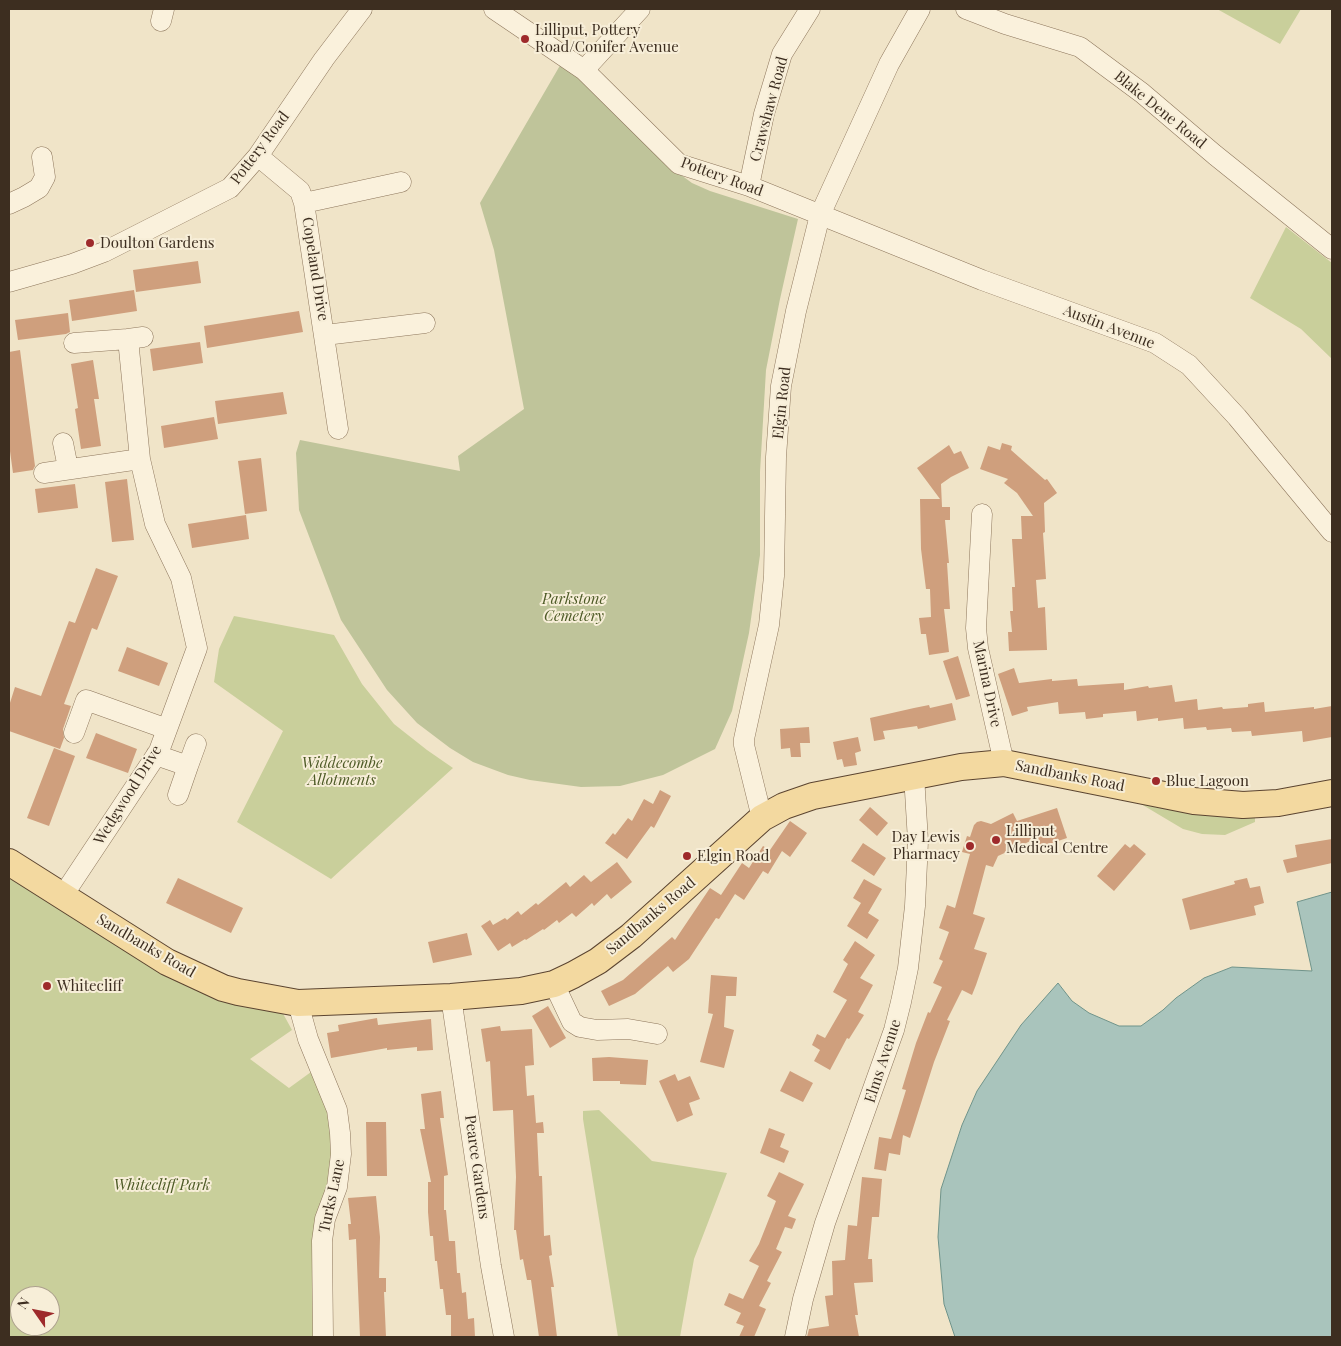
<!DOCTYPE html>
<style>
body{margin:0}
#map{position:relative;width:1341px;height:1346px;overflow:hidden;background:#f0e4c8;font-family:"Playfair Display",serif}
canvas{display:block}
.frame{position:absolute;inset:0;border:10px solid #3d2e20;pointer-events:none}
.north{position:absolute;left:10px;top:1286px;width:50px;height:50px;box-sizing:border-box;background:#f7eed8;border:1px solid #ada18e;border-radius:50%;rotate:303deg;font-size:14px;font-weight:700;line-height:20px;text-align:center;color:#3d2e20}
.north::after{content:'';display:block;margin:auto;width:18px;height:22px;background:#9e2a2b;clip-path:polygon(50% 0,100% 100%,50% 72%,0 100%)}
</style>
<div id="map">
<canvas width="1341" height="1346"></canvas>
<div class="frame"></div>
<div class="north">N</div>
</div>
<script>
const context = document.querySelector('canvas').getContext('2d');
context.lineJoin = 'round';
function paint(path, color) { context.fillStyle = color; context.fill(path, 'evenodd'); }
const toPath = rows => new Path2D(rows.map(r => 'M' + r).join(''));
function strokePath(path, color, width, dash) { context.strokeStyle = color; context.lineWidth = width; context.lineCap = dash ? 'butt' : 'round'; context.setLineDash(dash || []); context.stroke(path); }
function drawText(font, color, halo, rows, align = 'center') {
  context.font = font + ' "Playfair Display",serif'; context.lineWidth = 4; context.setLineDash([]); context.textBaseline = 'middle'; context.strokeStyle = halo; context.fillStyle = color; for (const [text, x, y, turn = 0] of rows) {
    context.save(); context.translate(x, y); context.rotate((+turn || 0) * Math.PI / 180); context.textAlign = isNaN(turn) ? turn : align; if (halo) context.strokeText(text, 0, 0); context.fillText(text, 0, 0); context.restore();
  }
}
const green = toPath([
 [1217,9,1301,9,1280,44],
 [1286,227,1332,263,1332,359,1301,329,1250,298],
 [234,616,334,635,362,684,394,724,427,750,453,768,331,879,237,822,283,731,214,682,219,649],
 [1143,801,1255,816,1255,822,1225,835,1202,834,1183,829,1141,804],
 [9,862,167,962,275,999,292,1030,250,1059,289,1088,311,1072,321,1093,329,1114,333,1139,317,1337,9,1337],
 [20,1296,50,1296,50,1326,20,1326],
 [599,1110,652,1161,727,1173,694,1259,680,1337,618,1337,583,1119,583,1111]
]);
const cemetery = toPath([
 [562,62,677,172,692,183,710,191,798,219,780,299,766,370,760,472,760,555,749,633,732,711,715,749,663,775,620,786,581,787,530,780,508,775,473,762,450,748,417,723,387,690,341,620,299,510,296,453,300,440,460,471,458,456,524,409,494,250,480,203]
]);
const water = toPath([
 [1332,892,1332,1337,955,1337,944,1304,938,1237,941,1189,962,1125,977,1091,1021,1025,1058,983,1072,1001,1089,1013,1119,1026,1141,1026,1163,1010,1176,998,1204,978,1232,967,1312,971,1297,902,1332,892]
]);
const building = toPath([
 [198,261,201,283,136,292,133,270],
 [134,290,137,311,72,321,69,300],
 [299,311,303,332,207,348,204,326],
 [68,313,70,332,66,334,18,340,15,320],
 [200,342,203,363,153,371,150,349],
 [20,350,35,466,33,470,13,473,9,444,9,352],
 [93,360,99,399,94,399,101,446,81,449,75,409,78,408,71,364],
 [283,392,287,414,218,424,215,401],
 [214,417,218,439,164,448,161,426],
 [1002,443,1012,446,1011,450,1045,480,1047,479,1057,493,1044,503,1045,532,1043,533,1046,579,1036,580,1038,608,1045,607,1047,650,1009,651,1008,632,1012,632,1010,611,1013,611,1012,587,1015,587,1012,539,1022,539,1021,516,1033,516,1017,493,1004,483,1008,479,980,469,988,446,1000,450],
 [949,445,954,454,961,451,969,468,951,477,941,484,942,507,950,507,950,520,945,520,949,563,947,563,950,609,944,609,949,652,929,655,926,634,921,634,919,618,931,617,930,589,926,589,921,549,920,499,940,499,917,468],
 [261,458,267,511,245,514,238,461],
 [127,479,134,540,112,542,105,482],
 [75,484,78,508,38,513,35,489],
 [246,515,249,539,192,548,188,524],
 [96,568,118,576,97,630,92,628,64,704,71,706,63,729,64,738,60,749,9,731,9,706,15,687,41,696,69,621,75,623],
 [127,647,168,663,159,686,118,671],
 [958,656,970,696,956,700,943,661],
 [1014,668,1019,683,1052,679,1052,681,1077,679,1078,686,1124,683,1124,690,1148,686,1149,688,1172,685,1175,702,1197,699,1198,710,1222,707,1223,709,1248,707,1248,704,1264,702,1265,712,1314,707,1314,709,1332,706,1332,737,1303,742,1302,731,1252,736,1251,731,1232,732,1231,728,1207,730,1206,727,1184,729,1183,718,1158,721,1158,718,1137,721,1136,711,1103,714,1103,717,1086,719,1085,712,1059,714,1058,702,1027,707,1028,711,1012,716,998,674],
 [952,703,956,720,918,729,917,726,883,731,885,739,874,741,870,718,914,708,929,705,930,708],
 [809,727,810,743,800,743,801,757,791,757,790,748,781,749,780,729],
 [96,733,137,749,128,773,86,758],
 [858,737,861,751,855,753,857,765,844,767,842,759,837,760,833,742],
 [54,748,75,756,49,826,27,818],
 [660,790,671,796,654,828,651,826,627,859,605,843,613,833,615,835,628,818,632,821,644,799,653,804],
 [870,807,888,823,877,836,859,820],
 [1057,808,1067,838,1040,847,1037,838,998,856,993,867,986,865,973,914,985,918,974,949,987,953,976,985,972,995,962,990,947,1020,950,1021,934,1062,910,1138,903,1135,900,1155,889,1153,886,1171,874,1169,879,1137,891,1139,906,1090,902,1089,916,1043,928,1012,930,1013,942,987,933,983,943,961,939,959,949,932,939,928,947,905,955,908,970,854,962,852,967,836,970,837,974,825,977,822,981,821,991,824,1013,813,1017,821],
 [790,821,807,833,790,857,782,851,768,874,763,871,744,900,735,894,719,919,716,918,689,959,673,972,668,966,635,994,609,1006,601,991,623,980,672,937,675,940,710,888,721,895,742,863,749,868,763,846,770,850],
 [1332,839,1332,863,1287,873,1283,860,1297,857,1295,845],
 [863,843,886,858,874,876,851,861],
 [1125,844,1130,848,1134,844,1146,854,1114,891,1097,876],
 [617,862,632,882,611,899,607,894,594,906,592,903,576,917,572,913,559,923,557,920,544,930,543,929,526,940,525,939,512,947,510,943,498,951,481,926,490,920,493,925,505,918,507,920,518,911,521,915,536,903,538,905,566,882,570,887,584,875,591,882],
 [178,878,243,908,231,933,166,903],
 [1247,878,1250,888,1260,886,1264,903,1254,906,1256,915,1190,930,1182,899,1235,884,1234,881],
 [864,879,882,889,868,913,879,920,867,939,847,926,861,903,853,898],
 [467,933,472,955,433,963,428,942],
 [855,941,875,955,860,978,873,985,858,1012,864,1015,849,1039,847,1038,830,1070,814,1061,820,1050,812,1045,817,1034,825,1038,847,1000,833,992,848,964,843,960],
 [711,975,737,977,736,996,726,996,724,1027,734,1030,724,1068,700,1062,713,1014,708,1013],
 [548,1006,566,1038,550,1048,532,1016],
 [377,1018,378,1025,431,1019,433,1050,417,1051,417,1047,387,1050,387,1048,331,1058,327,1033,339,1031,338,1025],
 [500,1026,501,1031,532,1029,534,1065,525,1066,527,1096,534,1095,536,1123,543,1122,544,1133,537,1133,539,1176,542,1176,544,1236,550,1235,552,1255,549,1256,554,1287,551,1287,557,1337,539,1337,531,1280,527,1280,523,1259,520,1260,516,1230,514,1230,516,1177,513,1110,493,1111,490,1061,486,1062,481,1029],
 [609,1057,648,1060,646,1085,620,1084,620,1081,593,1081,592,1058],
 [790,1071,813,1083,803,1102,780,1091],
 [675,1074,678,1081,690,1076,700,1099,689,1103,693,1115,677,1122,659,1081],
 [441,1091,444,1118,440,1118,448,1175,444,1176,444,1210,446,1210,449,1241,455,1241,457,1273,460,1273,462,1293,466,1292,468,1319,474,1318,475,1337,451,1337,451,1315,446,1315,443,1289,440,1289,437,1261,435,1261,433,1236,430,1236,428,1212,428,1182,431,1182,420,1129,425,1129,421,1094],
 [366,1122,386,1122,387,1176,367,1176],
 [769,1128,785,1134,780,1147,789,1151,784,1163,760,1153],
 [779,1172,804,1184,788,1216,796,1219,792,1229,785,1227,776,1249,782,1252,767,1281,771,1283,759,1306,766,1309,754,1337,739,1337,744,1326,736,1323,741,1313,724,1305,729,1293,743,1299,759,1266,749,1261,759,1244,776,1201,767,1196],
 [862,1177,882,1179,879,1217,872,1217,868,1259,872,1259,873,1282,854,1283,858,1315,855,1315,859,1337,807,1337,809,1329,829,1326,825,1296,833,1295,832,1261,845,1260,848,1225,857,1226],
 [376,1196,380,1237,379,1278,386,1278,386,1292,384,1292,386,1337,360,1337,356,1239,349,1240,348,1224,351,1224,348,1198]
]);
const minor = toPath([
 [494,9,584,70,679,164,749,186,982,280,1155,343,1189,365,1237,417,1332,532],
 [966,9,1005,24,1080,47,1142,93,1215,155,1332,249],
 [161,21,164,9],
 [584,70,640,9],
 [258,156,300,191,304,203,338,429],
 [749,186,764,114,782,54,810,9],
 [304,203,401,182],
 [9,204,24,197,39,188,45,177,42,157],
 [9,282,72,264,104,252,230,188,258,156,324,59,362,9],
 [325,335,425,323],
 [74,343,128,339],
 [63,443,68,468],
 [44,473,140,459],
 [982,514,976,628,978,648,1004,763],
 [74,733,86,700,167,729],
 [156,755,188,766,178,795],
 [188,766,196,744],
 [762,818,744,745,744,739,769,625,774,576,776,457,781,386,796,311,820,215,889,64,920,9],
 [62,897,159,751,197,648,181,578,155,524,140,459,128,339,143,337],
 [554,984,572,1022,580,1027,597,1030,628,1029,657,1034],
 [451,997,491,1266,504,1337],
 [298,1003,308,1039,337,1110,340,1133,341,1154,337,1187,325,1219,322,1241,323,1337],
 [795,1337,803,1299,825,1223,894,1030,901,1002,908,968,915,906,918,841,914,775]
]);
const major = toPath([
 [9,862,167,962,223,988,238,992,298,1003,451,997,521,991,554,984,573,975,598,961,631,936,762,818,784,806,813,796,961,767,1004,763,1194,801,1243,805,1278,803,1332,793]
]);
const markers = [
 [525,39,5,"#9e2a2b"],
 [90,243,5,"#9e2a2b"],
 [1156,781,5,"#9e2a2b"],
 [996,840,5,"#9e2a2b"],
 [970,846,5,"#9e2a2b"],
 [687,856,5,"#9e2a2b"],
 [47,986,5,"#9e2a2b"]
];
const poiNames = [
 ["Lilliput, Pottery",535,30],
 ["Road/Conifer Avenue",535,47],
 ["Doulton Gardens",100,243],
 ["Blue Lagoon",1166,781],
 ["Lilliput",1006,831],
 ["Medical Centre",1006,848],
 ["Day Lewis",960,837,"right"],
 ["Pharmacy",960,854,"right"],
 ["Elgin Road",697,856],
 ["Whitecliff",57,986]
];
const streetNames = [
 ["Crawshaw Road",769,109,-75],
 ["Blake Dene Road",1160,110,39],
 ["Pottery Road",260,148,-53],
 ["Pottery Road",722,177,20],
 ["Copeland Drive",315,269,81],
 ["Austin Avenue",1109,327,21],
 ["Elgin Road",782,403,-84],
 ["Marina Drive",987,684,78],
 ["Sandbanks Road",1070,776,11],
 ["Wedgwood Drive",128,795,-58],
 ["Sandbanks Road",651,916,-40],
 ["Sandbanks Road",146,946,30],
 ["Elms Avenue",883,1061,-72],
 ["Pearce Gardens",477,1167,82],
 ["Turks Lane",332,1196,-78]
];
const parkNames = [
 ["Parkstone",574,599],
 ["Cemetery",574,616],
 ["Widdecombe",342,763],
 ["Allotments",342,780],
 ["Whitecliff Park",162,1185]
];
paint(green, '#c9cf9b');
paint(cemetery, '#bfc49a');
paint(water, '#a9c4bc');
strokePath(water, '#6f938a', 1);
paint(building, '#cf9f7d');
strokePath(minor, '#8d765c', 21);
strokePath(major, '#5b4430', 28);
strokePath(minor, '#faf1dc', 20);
strokePath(major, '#f3d9a0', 26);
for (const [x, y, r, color] of markers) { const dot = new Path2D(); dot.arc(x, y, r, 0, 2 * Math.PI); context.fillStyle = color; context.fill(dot); strokePath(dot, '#f7eed8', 2); }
drawText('15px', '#3d2e20', '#f7eed8', poiNames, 'left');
drawText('15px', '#3d2e20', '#f7eed8', streetNames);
drawText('italic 15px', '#4d5a26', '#f7eed8', parkNames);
</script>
